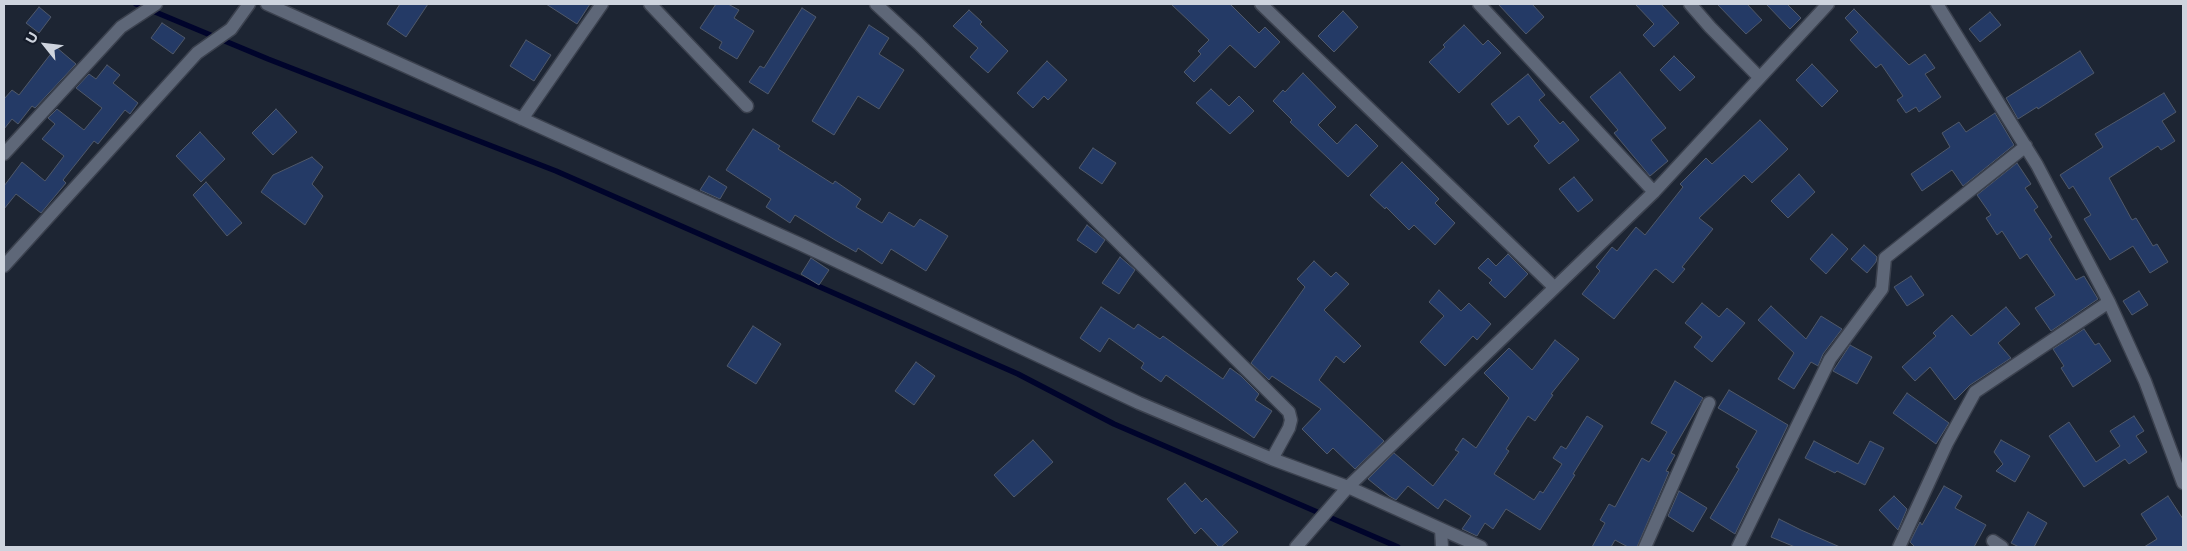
<!DOCTYPE html>
<style>
body{margin:0}
#map{position:relative;width:2187px;height:551px;overflow:hidden;background:#1d2533;font-family:Montserrat,sans-serif}
canvas{display:block}
.frame{position:absolute;inset:0;border:5px solid #ced4de;pointer-events:none}
.north{position:absolute;left:20px;top:20px;width:50px;height:50px;-webkit-text-stroke:4px #141b29;paint-order:stroke;rotate:299deg;font-size:14px;font-weight:700;line-height:20px;text-align:center;color:#ced4de}
.north::after{content:'';display:block;margin:auto;width:18px;height:22px;background:#ced4de;clip-path:polygon(50% 0,100% 100%,50% 72%,0 100%)}
</style>
<div id="map">
<canvas width="2187" height="551"></canvas>
<div class="frame"></div>
<div class="north">U</div>
</div>
<script>
const context = document.querySelector('canvas').getContext('2d');
context.lineJoin = 'round';
const toPath = rows => new Path2D(rows.map(r => 'M' + r).join(''));
function strokePath(path, color, width, dash) { context.strokeStyle = color; context.lineWidth = width; context.lineCap = dash ? 'butt' : 'round'; context.setLineDash(dash || []); context.stroke(path); }
function paint(path, color) { context.fillStyle = color; context.fill(path, 'evenodd'); }
const stream = toPath([
 [136,4,268,59,556,171,1018,374,1114,424,1398,547]
]);
const building = toPath([
 [400,4,428,4,406,37,387,24,400,4],
 [546,4,590,4,577,24,546,4],
 [716,4,728,4,739,10,734,18,754,31,737,59,719,48,722,42,700,28,716,4],
 [1171,4,1230,4,1259,33,1265,27,1280,42,1255,68,1230,45,1194,82,1184,72,1201,54,1198,51,1209,40,1171,4],
 [1498,4,1532,4,1544,17,1526,34,1498,4],
 [1635,4,1661,4,1679,23,1654,47,1643,35,1654,24,1635,4],
 [1717,4,1747,4,1762,20,1746,34,1717,4],
 [1766,4,1787,4,1801,18,1790,29,1766,4],
 [39,7,51,17,39,33,26,23,39,7],
 [802,8,816,17,768,94,749,82,760,66,764,68,802,8],
 [1854,9,1909,65,1925,54,1935,68,1925,74,1941,97,1919,112,1916,107,1906,113,1897,100,1903,96,1881,64,1876,68,1850,40,1858,32,1845,18,1854,9],
 [969,10,982,22,980,24,1008,51,988,73,970,57,978,48,953,26,969,10],
 [1343,11,1358,27,1334,52,1318,36,1343,11],
 [1990,12,2001,25,1980,42,1969,29,1990,12],
 [162,23,185,38,173,54,151,38,162,23],
 [869,25,889,38,879,54,904,70,879,109,858,96,834,135,812,121,869,25],
 [1464,25,1483,45,1488,40,1501,53,1459,93,1429,62,1445,47,1443,45,1464,25],
 [526,40,551,55,534,81,510,66,526,40],
 [56,47,76,64,35,108,32,106,18,124,12,119,4,129,4,99,12,90,19,95,56,47],
 [2080,51,2094,73,2038,109,2037,107,2018,119,2006,98,2080,51],
 [1674,56,1695,77,1680,91,1660,70,1674,56],
 [1047,61,1067,80,1048,100,1044,96,1033,108,1017,93,1047,61],
 [1812,64,1838,91,1822,107,1796,80,1812,64],
 [107,65,120,75,113,83,138,103,130,114,125,110,98,144,94,141,63,180,66,183,41,213,16,194,4,209,4,186,22,162,45,181,64,156,42,139,55,124,48,118,57,109,84,130,102,108,76,88,89,74,96,79,107,65],
 [1620,72,1666,128,1651,140,1668,161,1650,176,1614,133,1618,130,1590,97,1620,72],
 [1303,73,1336,107,1318,125,1337,144,1356,124,1378,146,1348,177,1290,122,1292,120,1273,101,1283,90,1285,92,1303,73],
 [1528,74,1545,95,1539,100,1560,124,1563,121,1579,140,1549,164,1534,146,1539,141,1519,116,1508,125,1491,104,1528,74],
 [1211,89,1229,106,1239,96,1254,111,1230,134,1196,103,1211,89],
 [2164,93,2176,112,2162,121,2175,141,2161,150,2158,146,2109,178,2132,220,2136,218,2153,246,2157,244,2168,262,2150,273,2133,246,2110,260,2084,219,2091,215,2073,186,2069,189,2060,175,2103,147,2095,134,2164,93],
 [276,109,297,132,273,155,252,133,276,109],
 [1995,113,2014,145,1963,186,1952,170,1922,191,1911,174,1950,147,1942,133,1959,122,1966,132,1995,113],
 [1760,120,1788,149,1752,183,1744,175,1699,218,1713,229,1682,267,1685,269,1673,283,1656,269,1654,270,1614,319,1582,294,1600,271,1596,267,1612,247,1617,251,1636,227,1645,235,1683,187,1680,184,1706,158,1712,164,1760,120],
 [753,129,780,146,778,149,833,184,835,181,861,199,856,207,882,223,889,212,914,227,920,219,948,236,926,271,891,249,882,264,858,248,856,252,835,240,795,215,790,223,766,207,771,199,726,170,753,129],
 [200,132,225,159,201,182,176,156,200,132],
 [1093,148,1116,163,1102,184,1079,168,1093,148],
 [312,157,323,167,312,184,323,196,305,225,261,192,273,175,312,157],
 [1402,162,1439,199,1435,203,1455,223,1435,245,1414,225,1409,230,1386,207,1385,209,1370,195,1402,162],
 [2017,163,2031,184,2025,188,2038,207,2034,210,2052,237,2049,239,2076,280,2084,276,2098,299,2051,331,2035,308,2055,295,2027,254,2020,259,2002,231,1997,235,1986,218,1991,215,1977,195,2017,163],
 [1799,174,1815,192,1788,218,1771,201,1799,174],
 [709,176,727,187,720,199,700,190,709,176],
 [1574,177,1593,200,1578,212,1559,189,1574,177],
 [206,182,242,223,227,236,193,195,206,182],
 [1087,225,1105,240,1096,253,1077,240,1087,225],
 [1832,234,1848,249,1826,274,1810,259,1832,234],
 [1864,245,1877,257,1876,262,1867,273,1851,259,1864,245],
 [1508,254,1528,274,1505,298,1489,283,1492,280,1478,268,1488,258,1496,266,1508,254],
 [1120,257,1135,270,1119,294,1102,283,1120,257],
 [811,258,829,270,819,285,801,274,811,258],
 [1314,261,1331,277,1336,272,1349,284,1324,310,1361,346,1344,363,1336,356,1319,380,1384,441,1355,469,1333,448,1327,454,1302,429,1321,409,1272,376,1269,380,1251,363,1305,287,1297,279,1314,261],
 [1911,276,1924,295,1907,306,1894,287,1911,276],
 [1439,290,1461,311,1469,303,1491,324,1477,340,1473,336,1445,366,1420,342,1444,316,1429,302,1439,290],
 [2139,291,2148,305,2132,315,2123,301,2139,291],
 [1702,303,1719,317,1727,308,1745,323,1712,362,1694,347,1702,337,1685,323,1702,303],
 [1771,306,1806,339,1821,316,1842,329,1823,354,1818,366,1811,362,1794,389,1778,379,1794,353,1758,320,1771,306],
 [1101,307,1134,329,1138,324,1160,339,1163,336,1223,379,1230,368,1241,376,1259,394,1255,400,1272,411,1254,438,1166,375,1161,382,1141,368,1144,363,1109,338,1100,352,1080,338,1101,307],
 [2006,307,2020,324,1998,343,2011,358,1970,385,1955,400,1930,367,1915,381,1902,367,1936,336,1933,333,1952,315,1971,336,2006,307],
 [753,326,781,344,756,384,727,366,753,326],
 [2084,329,2095,345,2099,343,2111,361,2073,387,2061,368,2064,366,2053,349,2084,329],
 [1555,340,1579,359,1551,394,1553,395,1535,421,1528,416,1506,449,1509,451,1494,474,1534,500,1540,491,1543,493,1562,464,1553,458,1561,446,1566,449,1587,416,1603,426,1573,474,1575,475,1540,530,1506,509,1493,529,1485,523,1477,536,1462,529,1471,516,1445,499,1438,509,1408,486,1396,500,1389,496,1368,479,1394,453,1433,486,1459,452,1455,450,1463,438,1476,448,1509,398,1484,373,1509,348,1532,370,1555,340],
 [1850,345,1872,357,1857,384,1833,371,1850,345],
 [916,362,935,376,914,405,895,391,916,362],
 [1675,381,1703,398,1671,453,1675,455,1666,471,1669,472,1637,547,1628,547,1615,540,1611,547,1592,547,1605,523,1600,520,1609,504,1615,507,1642,458,1649,462,1667,432,1651,423,1675,381],
 [1729,390,1788,425,1735,534,1710,518,1739,469,1736,467,1757,431,1718,408,1729,390],
 [1907,393,1949,423,1936,444,1893,413,1907,393],
 [2134,416,2144,431,2136,436,2147,452,2129,464,2125,459,2084,487,2049,436,2069,422,2096,462,2120,446,2110,431,2134,416],
 [1033,440,1053,462,1014,497,994,475,1033,440],
 [2001,440,2030,456,2015,482,1996,471,2003,464,1994,452,2001,440],
 [1814,441,1858,464,1870,441,1884,448,1865,485,1837,471,1835,473,1805,458,1814,441],
 [1185,483,1202,502,1206,498,1238,532,1221,547,1219,547,1201,528,1195,534,1167,499,1185,483],
 [1944,486,1962,496,1955,508,1986,525,1974,547,1915,547,1910,542,1920,522,1922,525,1944,486],
 [1679,491,1707,508,1693,532,1668,516,1679,491],
 [1894,496,1907,509,1898,530,1879,510,1894,496],
 [2168,496,2183,519,2183,547,2144,547,2157,539,2141,514,2168,496],
 [2028,512,2047,523,2034,547,2019,547,2011,543,2028,512],
 [1779,519,1801,530,1840,547,1795,547,1771,537,1779,519]
]);
const minor = toPath([
 [267,4,800,244,1139,403,1272,459,1348,487,1481,547],
 [650,4,747,106],
 [876,4,918,43,1289,412,1291,420,1289,428,1272,459],
 [1261,4,1554,287],
 [1479,4,1654,192],
 [1690,4,1710,27,1759,77],
 [1937,4,2037,165,2109,302,2145,381,2183,483],
 [522,119,602,4],
 [4,154,121,27,156,4],
 [4,266,197,53,231,29,249,4],
 [1441,529,1442,547],
 [1993,541,2002,547],
 [1296,547,1348,487,1654,192,1828,4],
 [1645,547,1709,403],
 [1738,547,1830,359,1882,289,1885,258,2026,146],
 [1899,547,1947,443,1975,392,2109,302]
]);
strokePath(stream, '#00042b', 5.5);
paint(building, '#243a66');
strokePath(building, '#50596a', 1);
strokePath(minor, '#3b414e', 15);
strokePath(minor, '#5e6778', 12);
</script>
